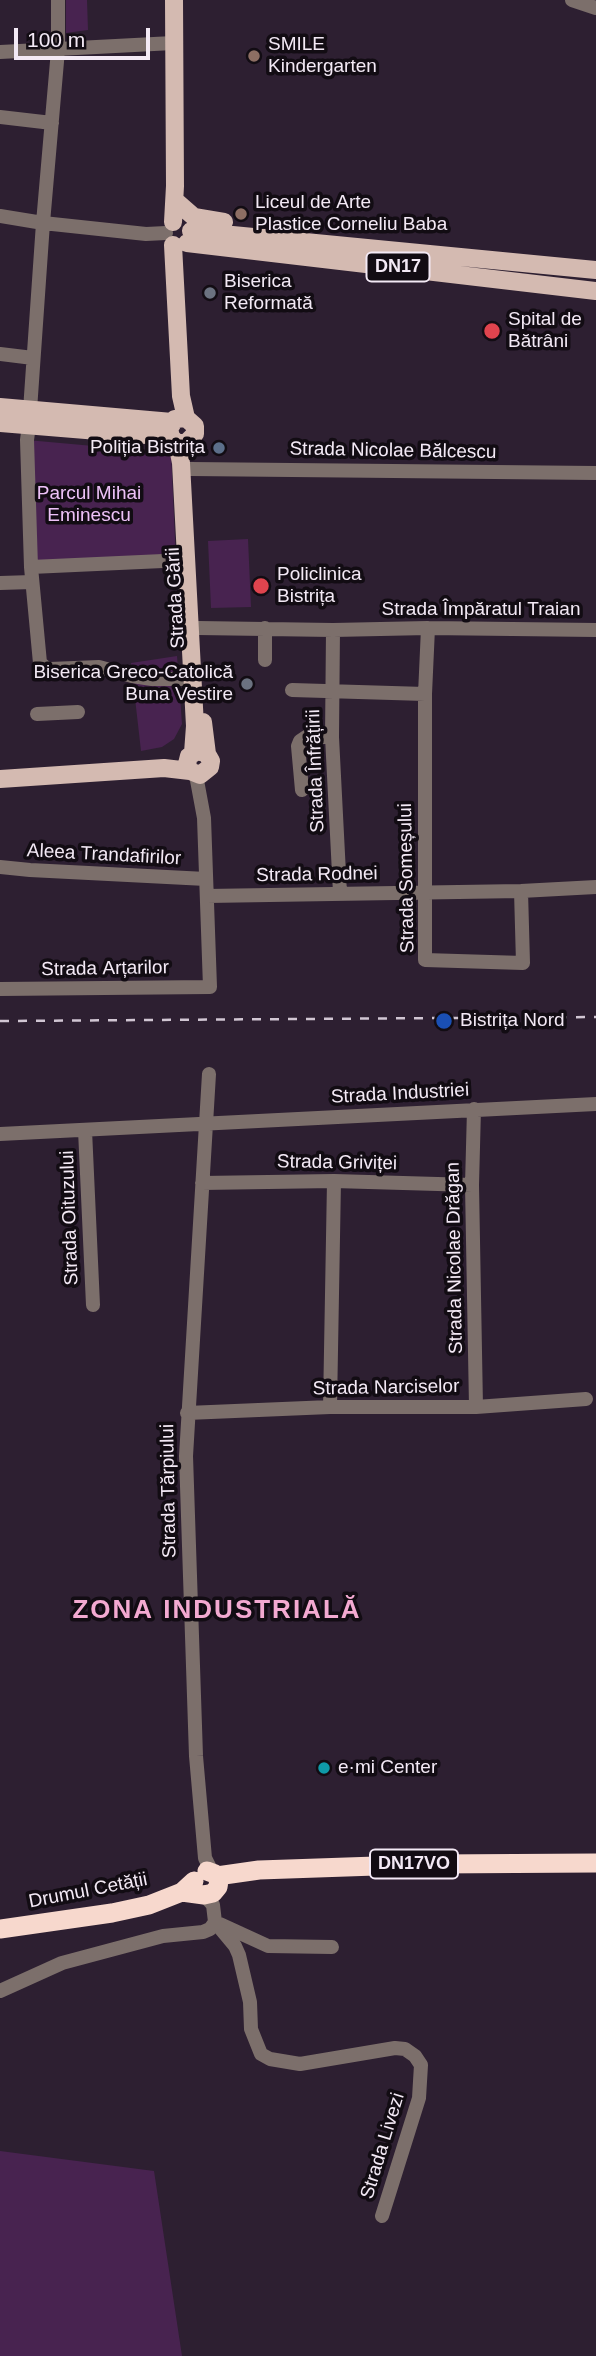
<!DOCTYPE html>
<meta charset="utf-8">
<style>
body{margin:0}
#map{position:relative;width:596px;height:2356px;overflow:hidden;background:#2d1f31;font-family:Helvetica,sans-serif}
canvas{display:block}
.scale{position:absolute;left:14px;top:28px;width:136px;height:32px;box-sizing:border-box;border:4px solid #f3e9f5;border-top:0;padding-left:9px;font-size:21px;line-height:24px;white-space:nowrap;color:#f3e9f5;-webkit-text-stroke:5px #120c13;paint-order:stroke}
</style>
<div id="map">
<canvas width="596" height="2356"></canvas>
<div class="scale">100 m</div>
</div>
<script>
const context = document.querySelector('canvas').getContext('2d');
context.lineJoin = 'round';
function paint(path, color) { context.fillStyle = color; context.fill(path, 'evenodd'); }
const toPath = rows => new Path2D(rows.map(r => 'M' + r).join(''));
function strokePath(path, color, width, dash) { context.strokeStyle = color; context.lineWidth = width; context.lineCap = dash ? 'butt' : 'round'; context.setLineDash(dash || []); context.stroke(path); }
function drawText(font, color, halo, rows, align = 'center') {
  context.font = font + ' Helvetica,sans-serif'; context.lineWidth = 7; context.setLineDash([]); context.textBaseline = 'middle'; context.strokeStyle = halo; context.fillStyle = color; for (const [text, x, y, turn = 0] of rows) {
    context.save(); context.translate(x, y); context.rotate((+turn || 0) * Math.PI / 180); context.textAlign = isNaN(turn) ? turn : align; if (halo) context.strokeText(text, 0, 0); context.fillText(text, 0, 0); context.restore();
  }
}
const green = toPath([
 [66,0,87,0,88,30,66,33],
 [27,440,171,453,176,560,31,567],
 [248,539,251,607,211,608,208,541],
 [177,656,182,724,174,739,162,747,141,751,131,663],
 [0,2151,154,2171,182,2356,0,2356]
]);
const minor = toPath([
 [572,0,596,8],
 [0,52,173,43],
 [0,117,52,123],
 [0,216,43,223,146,234,166,233],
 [0,354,33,358],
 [30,410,43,223,58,50,58,0],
 [29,425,27,440,31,567,40,663,46,668,50,669,99,667,132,676,152,679,192,679],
 [190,469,596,473],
 [31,567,185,560],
 [0,583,32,582],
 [198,628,333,630,428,628,596,630],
 [265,628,265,660],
 [428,628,425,694,425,960,523,963,521,891],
 [333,630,332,737,340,893],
 [292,690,425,694],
 [37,714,78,712],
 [302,790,298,746,300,741,306,737,332,737],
 [0,867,30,870,206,879],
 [207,896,521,891,596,887],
 [0,989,210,987,204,818,196,775],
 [209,1074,186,1456,196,1756,205,1858,212,1872],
 [474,1109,472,1185,476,1407],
 [85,1130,93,1305],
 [0,1134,596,1104],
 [202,1183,334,1181,472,1185],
 [330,1407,334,1181],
 [187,1413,330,1407,476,1407,586,1399],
 [204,1895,213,1905,215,1922,235,1946,239,1955,250,2002,251,2029,261,2054,270,2059,300,2064,395,2048,405,2049,415,2056,421,2065,419,2098,382,2216],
 [220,1924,268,1946,332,1947],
 [0,1991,62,1963,163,1936,203,1932,210,1929,215,1922]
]);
const major = toPath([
 [178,203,194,217,224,222],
 [173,222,175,186,174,0],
 [191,231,596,270],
 [187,243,596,291],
 [173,245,181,396,186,418],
 [0,407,172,422],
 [0,423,171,437],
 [177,443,186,443,195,434,195,426,186,418,175,419,169,429,171,437,177,443,181,463,195,726,193,753],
 [203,722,207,754],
 [0,779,164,768,190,771,200,775,210,767,211,761,207,754,198,751,189,756,187,764,190,771]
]);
const highway = toPath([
 [217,1876,259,1870,434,1864,596,1863],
 [182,1892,204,1895,213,1893,218,1887,219,1881,215,1874,207,1871],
 [0,1929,112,1913,149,1905,182,1892,194,1881]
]);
const rail = toPath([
 [0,1021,596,1017]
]);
const markers = [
 [254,56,7,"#8d6e63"],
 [241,214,7,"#8d6e63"],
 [210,293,7,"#6b7280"],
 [492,331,9,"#e0444e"],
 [219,448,7,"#5c6f8a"],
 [261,586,9,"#e0444e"],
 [247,684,7,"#6b7280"],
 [444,1021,9,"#1a4fb4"],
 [324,1768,7,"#0f9aa8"]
];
const shields = [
 [398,267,63],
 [414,1864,88]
];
const shieldNames = [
 ["DN17",398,267],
 ["DN17VO",414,1864]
];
const poiNames = [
 ["SMILE",268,45],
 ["Kindergarten",268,67],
 ["Liceul de Arte",255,203],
 ["Plastice Corneliu Baba",255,225],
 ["Biserica",224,282],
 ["Reformată",224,304],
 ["Spital de",508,320],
 ["Bătrâni",508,342],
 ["Poliția Bistrița",205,448,"right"],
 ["Policlinica",277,575],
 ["Bistrița",277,597],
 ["Biserica Greco-Catolică",233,673,"right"],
 ["Buna Vestire",233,695,"right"],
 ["Bistrița Nord",460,1021],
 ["e·mi Center",338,1768]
];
const streetNames = [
 ["Strada Nicolae Bălcescu",393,451,1],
 ["Strada Gării",176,598,-93],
 ["Strada Împăratul Traian",481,610],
 ["Strada Înfrățirii",316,771,-92],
 ["Aleea Trandafirilor",104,855,3],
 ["Strada Rodnei",317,875,-1],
 ["Strada Someșului",407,878,-91],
 ["Strada Arțarilor",105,969,-1],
 ["Strada Industriei",400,1094,-3],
 ["Strada Griviței",337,1163,1],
 ["Strada Oituzului",70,1218,-92],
 ["Strada Nicolae Drăgan",455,1258,-91],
 ["Strada Narciselor",386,1388,-1],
 ["Strada Tărpiului",169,1491,-91],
 ["Drumul Cetății",88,1891,-11],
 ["Strada Livezi",383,2146,-73]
];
const parkNames = [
 ["Parcul Mihai",89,494],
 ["Eminescu",89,516]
];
const districtNames = [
 ["ZONA INDUSTRIALĂ",217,1611]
];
paint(green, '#482350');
strokePath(minor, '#7c6f6b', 14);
strokePath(major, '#d4bab1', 18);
strokePath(highway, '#f7d8cd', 19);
strokePath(rail, '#d1c6d3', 2.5, [9, 9]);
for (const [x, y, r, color] of markers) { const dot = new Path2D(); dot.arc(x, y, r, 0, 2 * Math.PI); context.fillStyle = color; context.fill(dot); strokePath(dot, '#120c13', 2.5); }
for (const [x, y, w] of shields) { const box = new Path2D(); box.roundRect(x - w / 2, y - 14.5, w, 29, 5); context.fillStyle = '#120c13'; context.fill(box); strokePath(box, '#f3e9f5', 2); }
drawText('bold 18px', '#f3e9f5', null, shieldNames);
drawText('19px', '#f3e9f5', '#120c13', poiNames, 'left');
drawText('19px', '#f3e9f5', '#120c13', streetNames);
drawText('19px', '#edc1f7', '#120c13', parkNames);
context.letterSpacing = '2px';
drawText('bold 26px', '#f3a9d1', '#120c13', districtNames);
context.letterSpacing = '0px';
</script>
